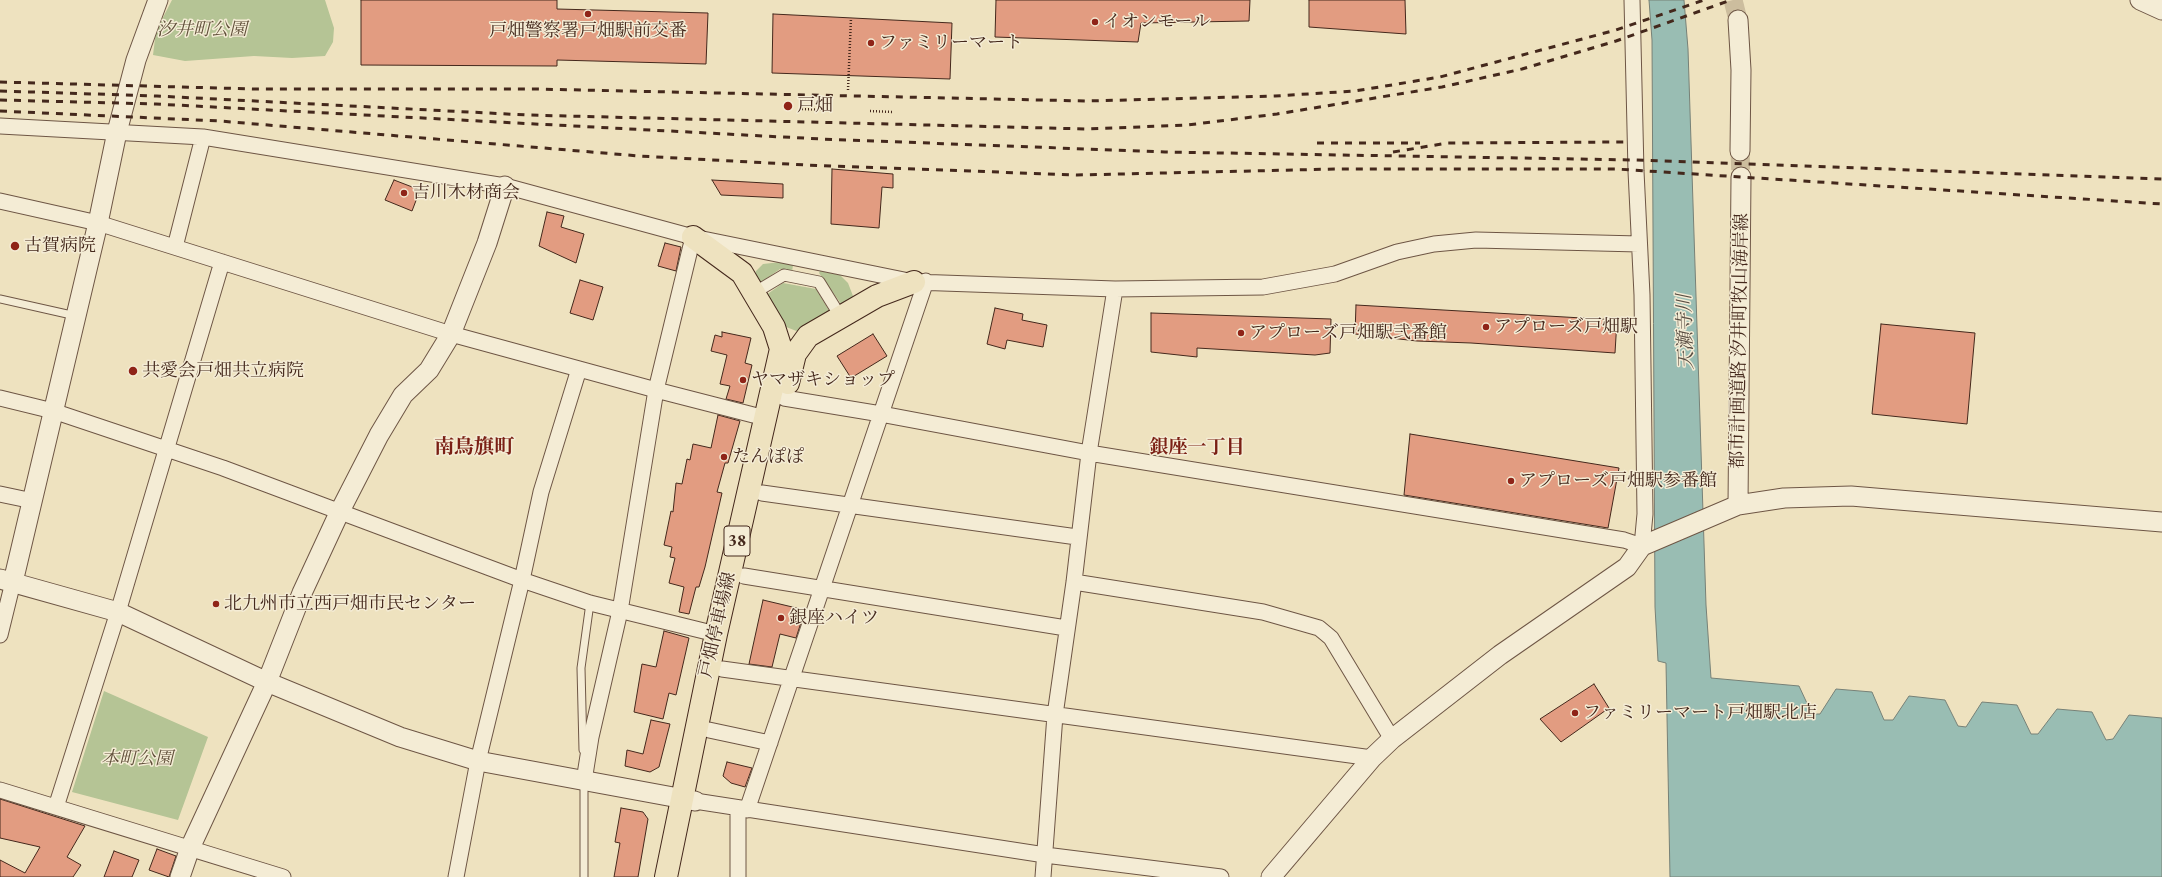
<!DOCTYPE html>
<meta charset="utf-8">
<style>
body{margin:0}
canvas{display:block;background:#eee2bf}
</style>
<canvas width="2162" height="877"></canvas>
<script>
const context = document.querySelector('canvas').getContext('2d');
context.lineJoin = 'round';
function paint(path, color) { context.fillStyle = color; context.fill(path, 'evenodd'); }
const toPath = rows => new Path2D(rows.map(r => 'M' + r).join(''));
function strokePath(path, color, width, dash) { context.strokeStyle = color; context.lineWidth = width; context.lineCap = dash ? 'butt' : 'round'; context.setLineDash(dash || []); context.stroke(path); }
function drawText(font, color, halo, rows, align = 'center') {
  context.font = font + ' "EB Garamond","Noto Serif JP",serif'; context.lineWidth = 3; context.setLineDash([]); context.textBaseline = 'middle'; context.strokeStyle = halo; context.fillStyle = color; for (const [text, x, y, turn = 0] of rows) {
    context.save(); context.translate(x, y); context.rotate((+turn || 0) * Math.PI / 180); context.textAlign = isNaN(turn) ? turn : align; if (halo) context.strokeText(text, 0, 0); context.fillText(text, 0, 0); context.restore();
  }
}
const green = toPath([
 [172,0,325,0,334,28,333,42,325,56,292,58,254,56,185,61,153,55,156,31],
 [781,262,793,265,792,272,780,269,756,286,754,278,756,271,763,264],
 [820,271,840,275,848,283,853,296,849,305,844,308,819,273],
 [783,283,816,289,833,317,799,332,781,325,762,298],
 [104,691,208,737,178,820,72,792]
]);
const water = toPath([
 [1649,0,1684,0,1688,49,1706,605,1711,678,1799,686,1812,714,1820,714,1836,689,1872,692,1884,720,1893,720,1909,696,1945,700,1958,726,1966,727,1982,702,2017,705,2031,734,2038,734,2057,709,2092,712,2106,740,2113,739,2129,715,2162,718,2162,877,1670,877,1666,663,1658,661,1655,607,1652,40,1649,0]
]);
const building = toPath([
 [361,0,557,0,557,9,708,13,706,64,557,60,557,66,361,65,361,0],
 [996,0,1250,0,1249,21,1141,23,1138,42,995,37,996,0],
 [1309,0,1405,0,1406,34,1309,27,1309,0],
 [773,14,952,23,950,79,772,73,773,14],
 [832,169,893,174,893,188,882,187,879,228,831,224,832,169],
 [394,180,420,190,412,211,385,200,394,180],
 [712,180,783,184,783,198,721,195,712,180],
 [547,212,564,216,561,227,584,234,576,263,539,246,547,212],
 [665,243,681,247,676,271,658,266,665,243],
 [580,280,603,287,593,320,570,313,580,280],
 [1356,305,1617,320,1615,353,1471,343,1417,341,1355,334,1356,305],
 [995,308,1023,314,1022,320,1047,325,1043,347,1007,340,1005,349,987,344,995,308],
 [1151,313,1331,319,1330,353,1315,355,1197,348,1197,357,1151,352,1151,313],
 [1881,324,1975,333,1967,424,1872,414,1881,324],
 [722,332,751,338,745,363,752,365,743,403,726,399,730,386,720,384,727,355,711,351,715,335,722,337,722,332],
 [873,334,887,356,851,378,837,356,873,334],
 [718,415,740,421,728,463,725,463,717,492,722,493,705,567,699,587,696,587,689,614,679,612,684,587,669,583,675,558,670,557,672,547,664,545,671,511,673,512,676,483,682,484,687,459,690,460,693,444,711,448,718,415],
 [1410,434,1619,468,1608,528,1404,495,1410,434],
 [763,600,805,610,796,638,780,634,772,667,749,664,763,600],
 [664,631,689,638,676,695,669,693,663,719,634,712,642,664,656,667,664,631],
 [1594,684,1609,708,1561,742,1540,719,1594,684],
 [651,720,670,724,659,767,650,772,625,766,627,750,643,754,651,720],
 [727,762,752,768,745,787,731,783,723,776,727,762],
 [0,799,85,826,67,857,81,865,73,877,0,877,0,860,25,873,40,847,0,838,0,799],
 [621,808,643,812,648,819,638,877,614,877,620,843,615,842,621,808],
 [157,849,176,856,169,877,149,870,157,849],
 [114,851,139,860,132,877,104,877,114,851]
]);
const tertiaryTunnel = toPath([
 [1733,0,1738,20],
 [1740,151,1741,177]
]);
const path = toPath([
 [848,90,851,18],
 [802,109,826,110],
 [870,111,893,112]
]);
const service = toPath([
 [0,299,76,316],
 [583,750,581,668,590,603],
 [584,782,584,877]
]);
const pedestrian = toPath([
 [759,290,784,275,819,282,837,311]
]);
const minor = toPath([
 [0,126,203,137,505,186,693,237,914,282,1115,289,1263,287,1335,274,1397,252,1434,244,1476,240,1639,244],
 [0,201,98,223,451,334,656,390,765,418],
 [175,247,203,137],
 [0,398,53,411,223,468,522,580,590,603,716,634],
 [784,398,881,414,1089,453,1624,540,1642,546,1645,514,1642,295,1636,171,1632,0],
 [762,493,1077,537],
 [0,494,33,501],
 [744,576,1066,628],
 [1074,582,1263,612,1319,628,1331,638,1392,739],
 [0,635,13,582],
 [722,669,1372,758],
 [709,730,770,743],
 [584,781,591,737,620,611,656,390,693,237],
 [0,790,283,877],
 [695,801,1045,855,1221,877],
 [56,807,118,612,222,262],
 [747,810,926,281],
 [456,877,478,761,522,580,541,492,579,369],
 [738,877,738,808],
 [1043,877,1055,715,1074,582,1089,453,1115,289]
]);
const tertiary = toPath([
 [2140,0,2162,10],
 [1738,20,1741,70,1740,151],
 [1738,505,1741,177],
 [0,579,118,612,267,682,400,737,478,761,695,801],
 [13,582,98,223,117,132,136,60,158,0],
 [180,877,190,848,267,682,302,593,340,511,379,435,403,395,429,370,451,334,487,243,505,186],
 [1271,877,1372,758,1392,739,1500,655,1627,567,1642,546,1738,505,1784,498,1851,496,2162,522]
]);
const primary = toPath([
 [788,383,795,354,808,336,877,296,914,282],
 [666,877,716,634,781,349,774,327,742,273,693,237]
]);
const rail = toPath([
 [0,82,254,89,534,89,1087,101,1275,96,1355,91,1440,77,1616,30,1704,0],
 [0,91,157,96,527,115,1088,129,1187,125,1277,114,1442,87,1522,69,1616,41,1731,0],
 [0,100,156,104,821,139,1165,152,1636,160,2162,179],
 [0,111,220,121,639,156,806,165,1077,175,1336,169,1616,169,2162,204],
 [1317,143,1420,143],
 [1393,152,1448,143,1624,142]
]);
const markers = [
 [588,14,4,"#8f2418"],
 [1095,22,4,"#8f2418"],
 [871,43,4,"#8f2418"],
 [788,106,5,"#8f2418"],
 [404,193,4,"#8f2418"],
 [15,246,5,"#8f2418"],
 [1486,327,4,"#8f2418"],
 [1241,333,4,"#8f2418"],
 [133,371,5,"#8f2418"],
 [743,380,4,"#8f2418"],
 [724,457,4,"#8f2418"],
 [1511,481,4,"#8f2418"],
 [216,604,4,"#8f2418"],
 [781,618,4,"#8f2418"],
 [1575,713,4,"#8f2418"]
];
const shields = [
 [737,541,26]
];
const shieldNames = [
 ["38",737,541]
];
const poiNames = [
 ["イオンモール",1103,22],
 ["戸畑警察署戸畑駅前交番",588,31,"center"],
 ["ファミリーマート",879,43],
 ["戸畑",797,106],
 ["吉川木材商会",412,193],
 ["古賀病院",24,246],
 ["アプローズ戸畑駅",1494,327],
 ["アプローズ戸畑駅弐番館",1249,333],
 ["共愛会戸畑共立病院",142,371],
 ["ヤマザキショップ",751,380],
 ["たんぽぽ",732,457],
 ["アプローズ戸畑駅参番館",1519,481],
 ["北九州市立西戸畑市民センター",224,604],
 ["銀座ハイツ",789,618],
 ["ファミリーマート戸畑駅北店",1583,713]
];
const parkNames = [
 ["汐井町公園",202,30],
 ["本町公園",137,759]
];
const streetNames = [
 ["都市計画道路 汐井町牧山海岸線",1740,341,-89],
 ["戸畑停車場線",718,625,-77]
];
const waterNames = [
 ["天瀬寺川",1686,332,-92]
];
const neighbourhoodNames = [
 ["銀座一丁目",1197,448]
];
const quarterNames = [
 ["南鳥旗町",474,448]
];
paint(green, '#b5c495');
paint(water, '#99bdb3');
strokePath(water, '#778177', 1);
paint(building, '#e29c81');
strokePath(building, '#44281c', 1);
strokePath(tertiaryTunnel, '#ccbd9e', 19, [19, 10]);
strokePath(service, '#6e5645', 9);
strokePath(pedestrian, '#6e5645', 13);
strokePath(minor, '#6e5645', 17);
strokePath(tertiary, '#6e5645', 21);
strokePath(primary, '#44281c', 24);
strokePath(path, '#44281c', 2.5, [1, 2]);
strokePath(service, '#f4ecd5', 7);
strokePath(pedestrian, '#f4ecd5', 11);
strokePath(minor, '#f4ecd5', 15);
strokePath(tertiary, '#f4ecd5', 19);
strokePath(primary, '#eee2bf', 22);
strokePath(rail, '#44281c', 3, [7, 7]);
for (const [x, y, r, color] of markers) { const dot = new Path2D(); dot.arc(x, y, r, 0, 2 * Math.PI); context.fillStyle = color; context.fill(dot); strokePath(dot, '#f4ecd5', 1.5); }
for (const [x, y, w] of shields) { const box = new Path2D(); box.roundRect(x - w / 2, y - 15, w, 30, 3); context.fillStyle = '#f4ecd5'; context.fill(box); strokePath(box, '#44281c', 1); }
drawText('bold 17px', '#44281c', null, shieldNames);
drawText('18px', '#44281c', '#f4ecd5', poiNames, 'left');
drawText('italic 18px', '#604f3a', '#f4ecd5', parkNames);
drawText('18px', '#44281c', '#f4ecd5', streetNames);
drawText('italic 19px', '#594d42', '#f4ecd5', waterNames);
drawText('bold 19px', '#7a1f14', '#f4ecd5', neighbourhoodNames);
drawText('bold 20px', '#7a1f14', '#f4ecd5', quarterNames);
</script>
